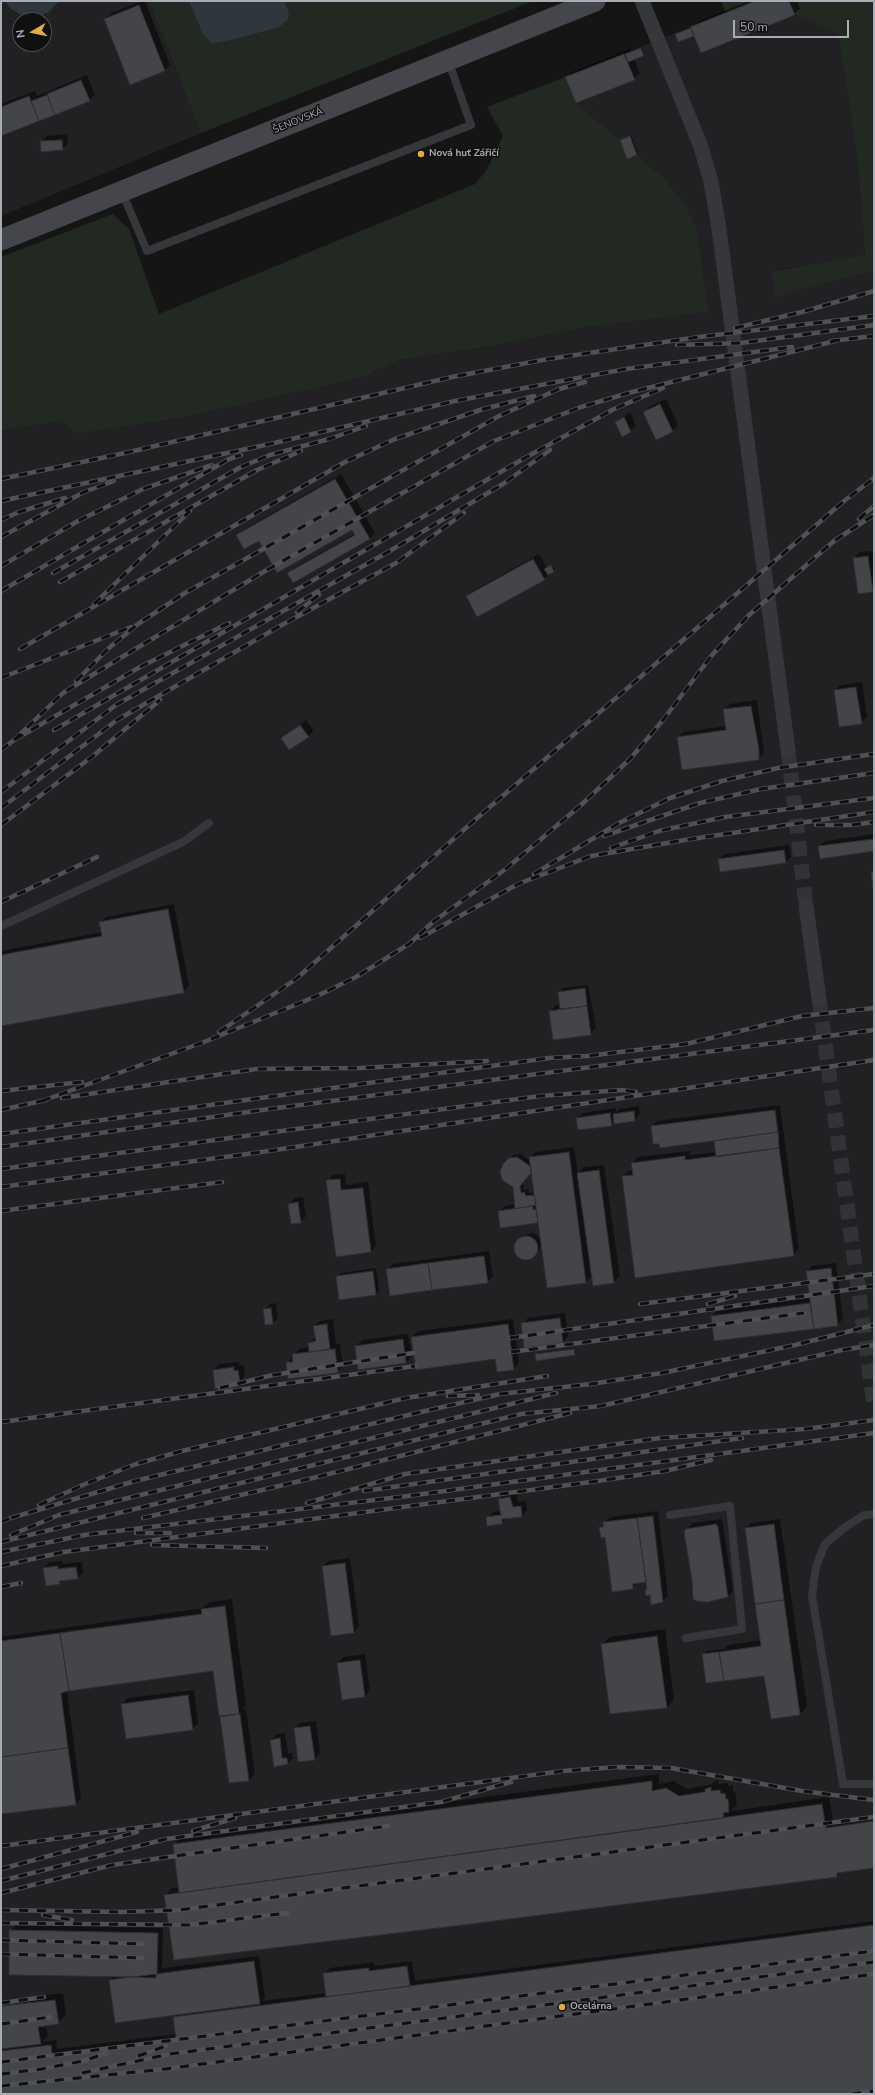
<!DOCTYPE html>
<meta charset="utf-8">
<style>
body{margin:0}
#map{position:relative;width:875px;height:2095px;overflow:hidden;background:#151516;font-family:"Nunito Sans",sans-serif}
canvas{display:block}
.frame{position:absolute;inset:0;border:2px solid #a8acb5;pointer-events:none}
.north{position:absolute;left:12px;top:12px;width:40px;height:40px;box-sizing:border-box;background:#101011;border:1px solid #4d4e53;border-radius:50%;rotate:261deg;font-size:11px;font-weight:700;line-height:16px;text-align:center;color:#a8acb5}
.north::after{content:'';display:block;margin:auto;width:14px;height:18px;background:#e0ac43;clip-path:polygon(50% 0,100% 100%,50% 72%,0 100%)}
.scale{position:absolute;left:733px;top:20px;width:116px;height:18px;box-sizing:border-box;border:2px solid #a8acb5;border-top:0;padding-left:5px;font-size:12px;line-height:14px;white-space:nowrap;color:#a8acb5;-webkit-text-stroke:3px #101011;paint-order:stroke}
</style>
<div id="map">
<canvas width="875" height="2095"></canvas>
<div class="frame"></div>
<div class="north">N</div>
<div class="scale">50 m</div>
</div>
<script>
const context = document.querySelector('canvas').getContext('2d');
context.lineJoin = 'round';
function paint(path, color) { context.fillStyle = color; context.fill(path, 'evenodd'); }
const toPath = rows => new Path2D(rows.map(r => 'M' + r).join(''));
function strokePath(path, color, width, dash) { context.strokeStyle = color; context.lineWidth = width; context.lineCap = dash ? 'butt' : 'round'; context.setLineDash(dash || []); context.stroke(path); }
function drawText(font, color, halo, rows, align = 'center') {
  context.font = font + ' "Nunito Sans",sans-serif'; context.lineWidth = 3; context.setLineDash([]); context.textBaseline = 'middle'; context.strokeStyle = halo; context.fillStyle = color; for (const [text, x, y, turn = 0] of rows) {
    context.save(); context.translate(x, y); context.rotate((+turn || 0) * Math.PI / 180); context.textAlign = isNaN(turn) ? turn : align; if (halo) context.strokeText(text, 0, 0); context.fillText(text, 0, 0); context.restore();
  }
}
const built = toPath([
 [1,1,149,1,201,133,1,216],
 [20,20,44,20,44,44,20,44],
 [756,1,789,1,795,15,838,32,857,156,865,256,772,270,871,271,874,270,874,2094,1,2094,1,431,62,421,77,434,181,418,361,378,400,360,492,346,599,325,627,159,620,140,576,103,565,77]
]);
const green = toPath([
 [149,1,533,1,201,133],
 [721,1,755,1,726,13],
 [789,1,874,1,874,270,774,297,772,271,865,255,857,156,838,33,795,15],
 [565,77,576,103,620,140,627,159,637,155,664,179,686,206,697,230,708,312,599,325,492,346,400,360,361,378,181,418,77,434,62,421,1,431,1,257,113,214,129,229,159,314,475,184,486,171,503,136,487,107]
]);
const water = toPath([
 [5,1,59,1,49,12,39,16,29,17,19,14,10,8],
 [189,1,284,1,289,13,288,19,279,27,231,40,212,43,203,34]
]);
const shadow = toPath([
 [142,1,145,1,170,65,165,70,131,84,105,19,111,13],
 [749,1,797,1,800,9,794,14,694,34,676,34,692,27,697,22],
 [642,48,645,54,634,59,640,73,634,79,567,78,572,72,630,49,631,53],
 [87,75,95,95,89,100,1,135,1,104,35,91,37,96],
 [67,134,68,144,62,149,41,142,47,136],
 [631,135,638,153,628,158,621,140],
 [666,399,678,425,673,431,657,439,644,413,649,407],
 [630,412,636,426,623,436,616,422],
 [341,474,375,533,370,539,288,574,294,568,355,534,353,529,259,539,237,536,243,530],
 [874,551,874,589,873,591,854,558,860,552],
 [539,554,547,568,552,565,555,569,544,579,467,596,473,591],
 [862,682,867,717,861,723,835,690,841,685],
 [757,700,764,753,758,759,678,737,684,732,726,726,724,710,730,704],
 [306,720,314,731,308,736,282,738],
 [874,834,874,850,819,846,825,841],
 [789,845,791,857,785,862,719,859,725,854],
 [174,904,189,986,183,992,1,1025,1,951,102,932,100,923,106,917],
 [588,985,596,1028,590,1034,550,1011,556,1005,560,1005,559,992,563,988],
 [780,1105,799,1249,793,1255,623,1176,628,1171,633,1170,632,1163,638,1157,690,1151,690,1155,717,1152,715,1140,652,1127,657,1121],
 [639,1106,640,1114,635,1120,615,1122,611,1125,577,1118,583,1113,616,1108,616,1112,620,1109],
 [574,1147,578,1174,584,1167,604,1165,620,1276,614,1282,594,1285,592,1275,586,1282,542,1245,538,1252,529,1259,523,1259,518,1256,515,1251,515,1245,522,1236,533,1233,538,1236,542,1242,539,1222,501,1227,499,1211,505,1206,516,1204,514,1187,507,1160,514,1155,521,1154,531,1161,530,1157,536,1152],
 [532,1171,535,1192,530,1193,528,1189,524,1190,523,1182],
 [345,1174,346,1185,368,1182,376,1246,371,1251,327,1181,333,1175],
 [303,1197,306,1216,300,1222,289,1204,295,1198],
 [489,1251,493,1276,487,1282,388,1269,393,1264],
 [836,1263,843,1319,837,1325,714,1340,712,1316,717,1311,810,1298,807,1272,812,1266],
 [376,1268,379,1291,376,1294,337,1276,341,1273],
 [276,1303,278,1318,273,1323,264,1310,270,1304],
 [565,1313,568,1336,563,1342,522,1324,528,1318],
 [333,1319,336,1344,340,1343,343,1366,337,1372,287,1363,299,1349,309,1347,309,1343,316,1337,314,1326,320,1321],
 [513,1319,519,1363,514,1369,496,1358,412,1337,418,1331],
 [408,1334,412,1357,406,1362,356,1346,362,1340],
 [575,1348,574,1355,536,1355,538,1353],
 [239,1362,239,1365,244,1365,245,1376,235,1385,214,1370,219,1364],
 [517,1492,518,1502,526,1501,527,1510,522,1516,507,1517,502,1523,487,1518,493,1512,501,1511,500,1499,506,1493],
 [658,1511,668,1596,663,1601,648,1588,647,1581,638,1582,632,1588,600,1527,610,1517],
 [722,1519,733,1591,728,1596,693,1580,687,1529,693,1523],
 [780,1519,807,1706,800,1714,765,1675,703,1655,707,1651,724,1649,728,1645,761,1640,746,1528,751,1523],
 [350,1558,359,1626,354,1632,323,1566,328,1561],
 [63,1561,63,1564,82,1562,83,1572,78,1578,63,1580,59,1583,44,1568,50,1562],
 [232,1599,246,1705,242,1709,246,1709,255,1774,249,1780,230,1782,221,1717,223,1715,214,1670,67,1691,81,1798,75,1804,1,1813,1,1637,203,1608,210,1602],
 [207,1613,207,1615,69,1633,69,1631],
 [665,1629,674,1699,667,1707,602,1644,610,1637],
 [365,1654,370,1690,365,1696,338,1663,343,1657],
 [194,1690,198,1723,192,1729,122,1704,128,1698],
 [316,1721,320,1753,315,1759,295,1728,300,1723],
 [285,1733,288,1753,292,1753,293,1758,288,1763,275,1765,271,1740,277,1734],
 [659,1774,659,1784,674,1781,687,1789,709,1785,718,1780,718,1784,728,1783,728,1786,733,1786,733,1792,735,1792,737,1804,731,1811,829,1797,833,1821,874,1815,874,1867,841,1872,837,1876,165,1896,172,1888,179,1887,174,1844,181,1837],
 [874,1921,874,2094,1,2094,1,2000,63,1993,66,2015,58,2023,46,2025,48,2036,42,2042,56,2040,57,2049,176,2034,174,2018,178,2014,110,1980,115,1976,10,1931,16,1925,163,1928,162,1968,259,1956,265,1998,261,2001,327,1993,324,1974,330,1968,374,1962,374,1966,412,1961,415,1981]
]);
const building = toPath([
 [755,1,789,1,795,15,701,53,690,27,755,1],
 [139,5,165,71,130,85,104,19,139,5],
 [691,28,694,36,678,42,675,34,691,28],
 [641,48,644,56,628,62,625,54,641,48],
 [624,54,635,80,576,103,565,77,624,54],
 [81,80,90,101,55,115,47,94,81,80],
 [47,95,55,115,39,121,31,101,47,95],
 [29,96,39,121,1,136,1,107,29,96],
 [630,136,637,155,627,159,620,140,630,136],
 [62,140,63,150,41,152,40,141,62,140],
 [660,404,673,432,656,440,643,412,660,404],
 [624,417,631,432,622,437,615,422,624,417],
 [335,479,370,539,293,583,287,573,355,535,352,530,277,573,259,541,244,549,236,535,335,479],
 [868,556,873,592,858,594,853,558,868,556],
 [533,559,545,580,477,617,466,596,533,559],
 [551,565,554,572,548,575,544,569,551,565],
 [856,687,862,724,839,727,834,690,856,687],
 [751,706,759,749,759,760,682,770,677,737,726,730,723,709,751,706],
 [300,725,309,737,289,750,281,738,300,725],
 [874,839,874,851,820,859,818,846,874,839],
 [784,850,786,863,720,872,718,859,784,850],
 [874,871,874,895,871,872,874,871],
 [168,909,184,993,1,1026,1,955,102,936,99,922,168,909],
 [585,988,587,1006,560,1009,558,992,585,988],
 [587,1006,591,1035,553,1040,549,1011,587,1006],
 [775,1110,778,1132,660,1148,659,1144,653,1144,651,1126,775,1110],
 [634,1111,635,1121,614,1124,613,1114,634,1111],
 [610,1113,612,1126,578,1130,576,1118,610,1113],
 [778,1132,779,1148,716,1157,714,1141,778,1132],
 [779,1148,794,1256,635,1278,622,1176,633,1175,631,1163,685,1156,685,1160,779,1148],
 [569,1152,586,1283,547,1288,529,1157,569,1152],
 [517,1157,531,1167,531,1173,520,1186,521,1193,524,1192,526,1196,534,1195,536,1205,515,1209,513,1187,502,1180,500,1172,503,1164,509,1158,517,1157],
 [599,1170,614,1283,593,1286,577,1173,599,1170],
 [340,1179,341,1190,363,1188,371,1252,336,1257,326,1180,340,1179],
 [298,1202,301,1223,291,1224,288,1204,298,1202],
 [533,1206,533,1210,536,1209,538,1223,500,1228,498,1211,533,1206],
 '514 1248a12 12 0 1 1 24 0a12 12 0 1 1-24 0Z',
 [484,1256,488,1283,432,1290,428,1263,484,1256],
 [428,1263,432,1290,390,1296,386,1269,428,1263],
 [831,1268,838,1326,814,1329,806,1271,831,1268],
 [373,1271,376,1295,339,1300,336,1276,373,1271],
 [810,1303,814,1329,714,1341,711,1316,810,1303],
 [271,1308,273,1324,265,1325,263,1309,271,1308],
 [560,1318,563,1343,524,1348,521,1323,560,1318],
 [327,1324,330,1349,309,1352,308,1343,316,1341,313,1326,327,1324],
 [508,1324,514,1370,497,1372,495,1359,416,1370,411,1337,508,1324],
 [403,1339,406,1363,358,1370,355,1346,403,1339],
 [335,1349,338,1373,288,1379,286,1362,293,1362,292,1354,335,1349],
 [574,1349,575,1355,536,1361,535,1354,574,1349],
 [234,1367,234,1371,238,1370,240,1382,235,1383,236,1386,215,1389,213,1370,234,1367],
 [510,1497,513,1507,521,1506,522,1517,502,1519,502,1524,487,1526,486,1517,501,1515,498,1499,510,1497],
 [653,1516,663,1602,651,1605,650,1595,646,1596,645,1590,647,1589,637,1518,653,1516],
 [637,1518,646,1582,633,1584,633,1589,612,1592,605,1537,601,1538,599,1527,603,1527,603,1522,637,1518],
 [716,1524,718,1527,728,1597,708,1602,696,1601,693,1599,692,1580,684,1532,686,1529,716,1524],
 [774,1524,784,1600,755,1604,745,1528,774,1524],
 [345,1563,354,1633,331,1636,322,1566,345,1563],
 [58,1566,58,1569,76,1567,78,1579,59,1581,60,1584,46,1586,43,1568,58,1566],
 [784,1600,800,1715,771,1719,764,1676,724,1681,719,1652,761,1646,755,1604,784,1600],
 [225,1606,239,1714,219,1716,213,1671,69,1691,60,1633,202,1614,201,1609,225,1606],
 [60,1633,69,1691,61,1693,68,1748,1,1757,1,1641,60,1633],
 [657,1636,667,1708,610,1714,601,1644,657,1636],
 [719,1652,724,1681,706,1683,702,1654,719,1652],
 [360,1660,365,1697,342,1700,337,1663,360,1660],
 [188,1695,193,1730,126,1739,121,1704,188,1695],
 [240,1714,249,1781,229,1783,220,1717,240,1714],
 [310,1726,315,1760,298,1762,294,1728,310,1726],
 [280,1738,282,1758,287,1758,288,1764,274,1767,270,1740,280,1738],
 [68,1748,76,1805,1,1814,1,1757,68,1748],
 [652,1781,652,1791,666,1788,679,1796,705,1792,705,1789,711,1787,711,1791,720,1790,721,1794,725,1793,726,1799,728,1799,729,1812,723,1813,724,1818,179,1893,173,1844,652,1781],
 [822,1804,826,1828,874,1821,874,1868,837,1873,837,1877,463,1925,174,1960,164,1895,822,1804],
 [874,1925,874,2094,1,2094,1,2051,51,2045,52,2054,176,2039,173,2017,874,1925],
 [9,1930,158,1933,157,1974,132,1977,9,1975,9,1930],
 [254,1961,260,2004,115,2023,109,1980,131,1977,156,1978,156,1974,254,1961],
 [407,1966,410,1986,326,1997,323,1973,369,1968,369,1971,407,1966],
 [55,2000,59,2024,38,2027,41,2044,1,2049,1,2006,55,2000]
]);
const streetTunnel = toPath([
 [788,750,806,906],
 [819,999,874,1405]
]);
const lane = toPath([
 [122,192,147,251,471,125,448,60],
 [1,926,183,842,209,823],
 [874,1514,864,1515,844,1528,825,1544,816,1567,812,1595,843,1784,874,1784],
 [670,1515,730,1506,742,1629,686,1638]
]);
const street = toPath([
 [642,1,701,147,711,182,719,229,788,750],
 [806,906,819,999]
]);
const secondary = toPath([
 [1,240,595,1]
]);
const rail = toPath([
 [735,328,802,312,874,291],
 [831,341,874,336],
 [677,345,741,343,874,325],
 [1,479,125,453,452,377,548,359,699,337,874,316],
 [1,501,270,444,455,401,626,369,792,347],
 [859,519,874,506],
 [1,520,19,512,65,498],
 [1,537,84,492,114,481],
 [1,566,78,521,143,489,212,465],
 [53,573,241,467,270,455,329,439,366,426],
 [60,582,257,470,301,451],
 [1,591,229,459,241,455],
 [94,604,190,511],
 [297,612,319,595],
 [20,649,345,462,395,439,480,410,534,396],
 [1,678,131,627],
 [76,681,109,648,138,624,185,593,499,416,559,389,585,382],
 [54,730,523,459,614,409,663,388],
 [14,740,63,693,117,660,265,571,494,441,581,407,632,392,835,341],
 [1,750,14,740,140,667,229,623],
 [1,792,116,705,388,552,503,484,550,450],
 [1,808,117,720,280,626,396,563,464,513],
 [1,825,93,756,160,700],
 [816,825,852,825,874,822],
 [604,836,700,803,761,789,874,773],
 [611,848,659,831,725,817,874,798],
 [534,874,619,823,670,798,722,781,778,768,874,754],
 [1,902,97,857],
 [420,938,518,884,591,856,685,840,874,812],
 [219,1032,296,979,476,819,844,501,874,478],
 [1,1091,82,1082],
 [62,1098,256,1069,360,1068,487,1061],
 [42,1101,204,1042,317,996,356,977,409,944,433,922,507,868,581,805,630,759,663,720,712,655,748,616,834,541,874,515],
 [1,1110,46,1100],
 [1,1134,549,1058,587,1056,686,1044,802,1016,874,1008],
 [1,1147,262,1110,874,1030],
 [1,1169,540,1096,622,1090,636,1092],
 [1,1187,262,1152,874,1060],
 [1,1211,222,1182],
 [640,1304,874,1274],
 [708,1304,735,1296],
 [510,1338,874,1286],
 [511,1352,804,1313],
 [220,1388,273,1375,413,1353],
 [448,1396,478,1395],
 [1,1422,415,1366],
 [364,1491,742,1438],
 [307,1503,405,1474,660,1438,805,1429,874,1420],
 [39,1505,85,1484,136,1464,182,1451,406,1398,547,1376],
 [11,1518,135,1481,421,1412,500,1394,591,1384,662,1373,795,1345,874,1325],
 [143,1518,313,1478,570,1413],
 [1,1522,16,1516],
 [136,1533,170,1533],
 [11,1535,59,1515,556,1393],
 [1,1542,521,1414,601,1406,842,1350,874,1345],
 [152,1545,266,1548],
 [1,1552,84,1535,408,1496,874,1433],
 [1,1566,64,1552,591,1482,665,1471,711,1460],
 [1,1587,21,1583],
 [193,1831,235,1818],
 [1,1846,563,1771,617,1767,671,1768,802,1791,874,1800],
 [1,1869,137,1832],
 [1,1881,166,1839,441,1802,511,1782],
 [1,1893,112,1865,388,1826],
 [1,1910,122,1912,179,1910,874,1817],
 [43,1915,72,1920],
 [1,1923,189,1925,287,1913],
 [1,1940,143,1944],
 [1,1954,142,1958],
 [1,2003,44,1997],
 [1,2024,50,2017],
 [138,2056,166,2046],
 [1,2062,874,1951],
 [82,2073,170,2054,874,1962],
 [1,2074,42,2069,83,2061,107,2053],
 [1,2086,165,2069,874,1974],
 [852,2094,874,2091]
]);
const markers = [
 [421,154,4,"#e0ac43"],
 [562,2007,4,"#e0ac43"]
];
const streetNames = [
 ["ŠENOVSKÁ",298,121,-22]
];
const poiNames = [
 ["Nová huť Zářičí",429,154],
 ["Ocelárna",570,2007]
];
paint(built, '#212123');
paint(green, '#212922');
paint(water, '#2f373e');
paint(shadow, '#0007');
paint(building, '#444549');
strokePath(building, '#2f2f32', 1);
strokePath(streetTunnel, '#323336', 15, [15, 8]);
strokePath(lane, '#36373b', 8);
strokePath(street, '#36373b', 15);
strokePath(secondary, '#44464b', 21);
strokePath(rail, '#4f5156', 4.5);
strokePath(rail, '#101011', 3, [9]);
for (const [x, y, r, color] of markers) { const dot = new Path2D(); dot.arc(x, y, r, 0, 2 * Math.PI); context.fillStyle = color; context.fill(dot); strokePath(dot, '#101011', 1.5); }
drawText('10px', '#a8acb5', '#101011', streetNames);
drawText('bold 10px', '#a8acb5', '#101011', poiNames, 'left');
</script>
